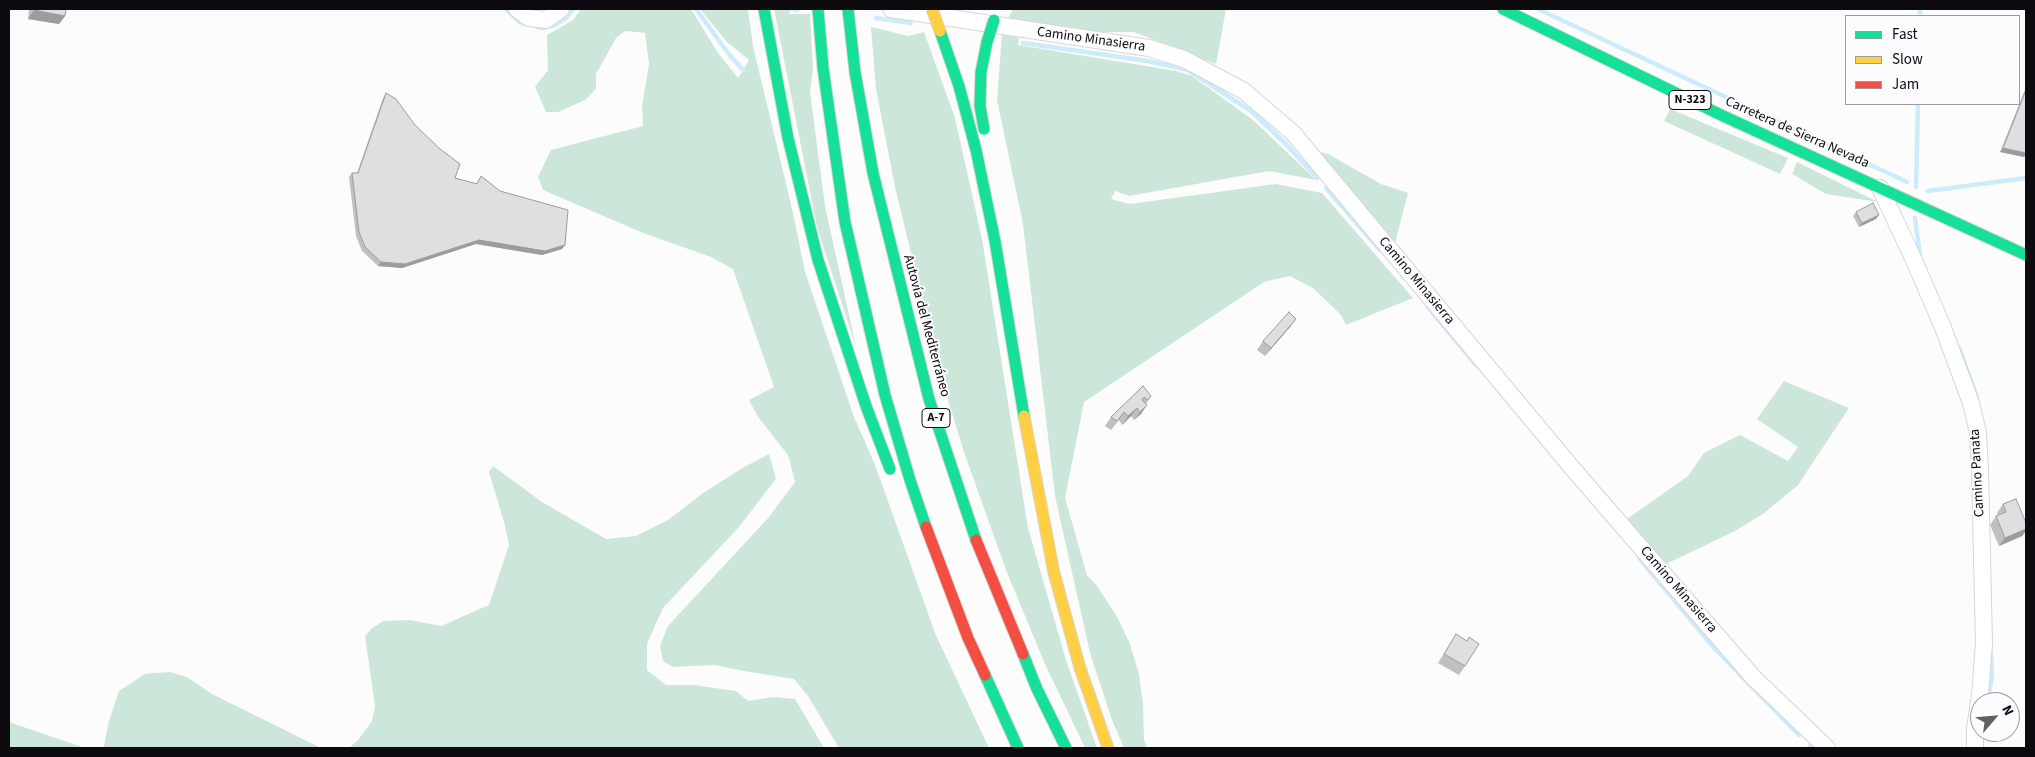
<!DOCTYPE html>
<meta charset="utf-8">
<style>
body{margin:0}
#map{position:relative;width:2035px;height:757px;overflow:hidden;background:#fcfcfd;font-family:"Source Sans 3",sans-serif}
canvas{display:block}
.frame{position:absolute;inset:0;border:10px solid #0d0b0f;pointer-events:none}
.legend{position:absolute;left:1845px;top:15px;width:175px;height:90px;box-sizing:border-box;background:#fcfbfe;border:1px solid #9c9b9e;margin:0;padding:6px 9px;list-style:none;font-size:15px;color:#0d0b0f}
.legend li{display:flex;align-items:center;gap:10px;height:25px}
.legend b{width:25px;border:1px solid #9c9b9e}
.north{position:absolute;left:1970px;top:692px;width:50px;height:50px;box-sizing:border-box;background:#fcfbfe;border:1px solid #9c9b9e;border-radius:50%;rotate:63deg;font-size:14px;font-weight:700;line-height:20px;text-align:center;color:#0d0b0f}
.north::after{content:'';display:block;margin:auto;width:18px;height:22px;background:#615f62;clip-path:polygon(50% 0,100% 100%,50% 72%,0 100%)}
</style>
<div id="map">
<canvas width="2035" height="757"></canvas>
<div class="frame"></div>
<ul class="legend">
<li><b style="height:6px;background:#16e098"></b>Fast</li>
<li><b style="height:6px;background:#ffcf43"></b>Slow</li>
<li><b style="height:6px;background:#f24e42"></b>Jam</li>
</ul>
<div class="north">N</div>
</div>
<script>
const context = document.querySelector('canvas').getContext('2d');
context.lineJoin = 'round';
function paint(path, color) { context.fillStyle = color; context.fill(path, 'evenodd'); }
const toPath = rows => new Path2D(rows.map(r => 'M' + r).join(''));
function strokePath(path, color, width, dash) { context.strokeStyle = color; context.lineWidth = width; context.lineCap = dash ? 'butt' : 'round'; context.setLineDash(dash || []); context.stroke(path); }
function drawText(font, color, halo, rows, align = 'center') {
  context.font = font + ' "Source Sans 3",sans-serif'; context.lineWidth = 4; context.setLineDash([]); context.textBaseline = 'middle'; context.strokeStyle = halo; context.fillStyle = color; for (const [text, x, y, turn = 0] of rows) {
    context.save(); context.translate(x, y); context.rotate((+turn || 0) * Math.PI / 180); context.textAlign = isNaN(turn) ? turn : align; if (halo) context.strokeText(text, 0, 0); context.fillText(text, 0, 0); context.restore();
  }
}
const green = toPath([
 [581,9,691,9,718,53,738,78,749,60,727,42,700,9,748,9,753,46,793,213,805,272,854,417,875,465,935,633,989,748,839,748,808,696,794,679,744,671,715,665,673,667,663,661,660,646,668,626,769,517,795,482,788,455,758,417,749,400,774,387,733,269,711,257,643,233,543,190,538,177,551,150,643,126,642,106,649,64,645,33,625,31,616,38,596,74,596,89,585,100,558,112,546,112,535,87,548,70,547,35,573,20],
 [774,9,789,9,790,14,810,14,813,68,810,92,825,206,856,347,817,227],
 [1013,9,1226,9,1216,64,1134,32,1089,32,1006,22],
 [871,27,909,36,924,32,955,118,982,239,1028,528,1066,660,1097,748,1085,748,1045,664,1006,570,965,455,942,381,895,187,876,89],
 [1002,34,1019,38,1018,45,1176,71,1192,76,1253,120,1316,180,1269,171,1129,196,1115,191,1111,199,1130,204,1276,184,1322,193,1413,298,1346,325,1341,315,1313,288,1290,276,1264,282,1084,402,1065,498,1087,575,1097,586,1116,615,1130,644,1139,674,1143,704,1144,740,1147,748,1124,748,1112,720,1090,653,1055,496,1023,224,997,100],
 [1670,109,1788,158,1780,174,1664,121],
 [1320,152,1328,154,1381,184,1408,193,1395,243],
 [1797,162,1878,202,1826,194,1792,174],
 [1784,381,1849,408,1798,485,1763,514,1733,532,1664,565,1627,519,1688,476,1704,453,1740,435,1788,461,1798,447,1757,419],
 [769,454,776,479,738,528,663,608,647,644,647,670,666,685,694,685,736,691,748,701,773,697,795,699,824,748,349,748,358,740,372,721,375,706,365,636,371,629,383,621,410,620,441,626,489,605,509,545,504,522,489,472,493,466,542,502,606,539,636,536,668,520,703,493,744,467],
 [170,672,187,677,212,694,321,748,101,748,104,746,109,721,119,691,145,674],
 [9,722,85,748,9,748]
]);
const stream = toPath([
 [506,9,521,23,527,24],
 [696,9,728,53,743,70],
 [791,9,797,10],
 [1538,9,1907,182],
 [1920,16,1920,9],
 [876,18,911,23],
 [537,27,542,28,555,25,566,18,573,9],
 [1023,43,1148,61,1188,70,1251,111,1286,144,1317,178],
 [1916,187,1918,104],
 [1326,188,1380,250],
 [1928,191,2026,178],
 [1915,218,1920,256],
 [1428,307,1476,365],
 [1959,348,1977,397],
 [1639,558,1715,649,1799,735],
 [1987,702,1992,677,1991,654],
 [1810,746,1812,748]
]);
const street = toPath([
 [517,9,529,18,546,20,561,9],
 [891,9,1149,48,1184,59,1244,91,1293,133,1573,469,1753,677,1827,748],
 [1880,188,1913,258,1942,325,1971,403,1978,433,1980,470,1984,644,1980,695,1975,729,1975,748]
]);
const fast = toPath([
 [764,9,788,138,818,260,866,406,890,469],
 [818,9,823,68,845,222,885,395,910,480,926,527],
 [848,9,855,72,873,173,929,399,976,540],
 [1503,9,1721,115,2026,255],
 [940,31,959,86,976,150,995,241,1024,416],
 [984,129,980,106,981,72,987,42],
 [1023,654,1037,689,1066,748],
 [985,675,1018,748]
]);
const slow = toPath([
 [1024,416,1054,573,1080,668,1108,748]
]);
const jam = toPath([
 [926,527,968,638,985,675],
 [976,540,1023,654]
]);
const fastBridge = toPath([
 [987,42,994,20]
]);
const slowBridge = toPath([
 [932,9,940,31]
]);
const wall = toPath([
 [29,9,66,9,65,16,59,24,28,19],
 [2026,87,2026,154,2024,157,2000,152],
 [386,93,415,125,455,178,476,184,481,176,565,245,562,249,542,255,476,244,402,268,378,266,362,251,356,236,349,177,352,173,357,173,383,98],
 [1856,212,1876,219,1859,227,1853,216],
 [1296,319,1290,327,1265,356,1257,350,1263,341],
 [1143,386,1151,396,1146,404,1141,414,1134,420,1131,416,1122,425,1119,420,1111,430,1105,426,1111,417],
 [2003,504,2026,523,2026,531,2022,536,1999,546,1990,525,1996,516,1998,515,1997,513],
 [1456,634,1467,641,1469,637,1465,666,1459,675,1438,663]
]);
const shadedWall = toPath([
 [34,10,65,16,59,24,28,19],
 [2003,148,2026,153,2026,154,2024,157,2000,152],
 [1879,215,1876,219,1859,227,1862,223],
 [479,240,565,245,562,249,542,255,476,244,402,268,378,266,381,262],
 [1296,319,1290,327,1265,356,1271,348],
 [1147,405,1141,414,1134,420,1140,412],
 [1137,408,1131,416,1122,425,1128,416],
 [2026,529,2026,531,2022,536,1999,546,2005,538]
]);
const building = toPath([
 [34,9,66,9,65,16,34,10,34,9],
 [2026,90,2026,153,2003,148,2026,90],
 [386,93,396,99,415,125,440,149,460,164,455,178,477,184,481,176,500,191,568,210,565,245,545,251,479,240,405,264,381,262,365,247,359,232,352,173,358,173,386,93],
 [1873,203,1879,215,1862,223,1856,212,1873,203],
 [1289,312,1296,319,1271,348,1263,341,1289,312],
 [1143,386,1151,396,1148,400,1144,397,1142,400,1147,405,1140,412,1137,408,1128,416,1124,412,1117,421,1111,417,1143,386],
 [2016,499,2026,523,2026,529,2005,538,1996,516,2006,512,2003,504,2016,499],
 [1456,634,1467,641,1469,637,1479,644,1465,666,1444,654,1456,634]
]);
const shields = [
 [1690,100,42],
 [936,418,28]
];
const shieldNames = [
 ["N-323",1690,100],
 ["A-7",936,418]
];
const streetNames = [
 ["Camino Minasierra",1091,40,8],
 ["Carretera de Sierra Nevada",1797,133,24],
 ["Camino Minasierra",1416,281,50],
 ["Autovía del Mediterráneo",926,326,75],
 ["Camino Panata",1978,473,-93],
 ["Camino Minasierra",1678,590,49]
];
paint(green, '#cce7da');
strokePath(stream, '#ccebfb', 4.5);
strokePath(street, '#d6d5d8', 18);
strokePath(fast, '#d7d7d8', 13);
strokePath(slow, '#d7d7d8', 13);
strokePath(jam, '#d7d7d8', 13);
strokePath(street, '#fff', 16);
strokePath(fast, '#16e098', 11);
strokePath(slow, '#ffcf43', 11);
strokePath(jam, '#f24e42', 11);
strokePath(fastBridge, '#d7d7d8', 13, []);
strokePath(slowBridge, '#d7d7d8', 13, []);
strokePath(fastBridge, '#16e098', 11);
strokePath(slowBridge, '#ffcf43', 11);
paint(wall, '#c0bfc2');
paint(shadedWall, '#9c9b9e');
paint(building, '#dfdee1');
strokePath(building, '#9c9b9e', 1);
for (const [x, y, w] of shields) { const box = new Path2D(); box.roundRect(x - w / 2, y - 9.5, w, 19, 4); context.fillStyle = '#fcfbfe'; context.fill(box); strokePath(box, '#0d0b0f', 1); }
drawText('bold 12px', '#0d0b0f', null, shieldNames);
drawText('14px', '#0d0b0f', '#fcfbfe', streetNames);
</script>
